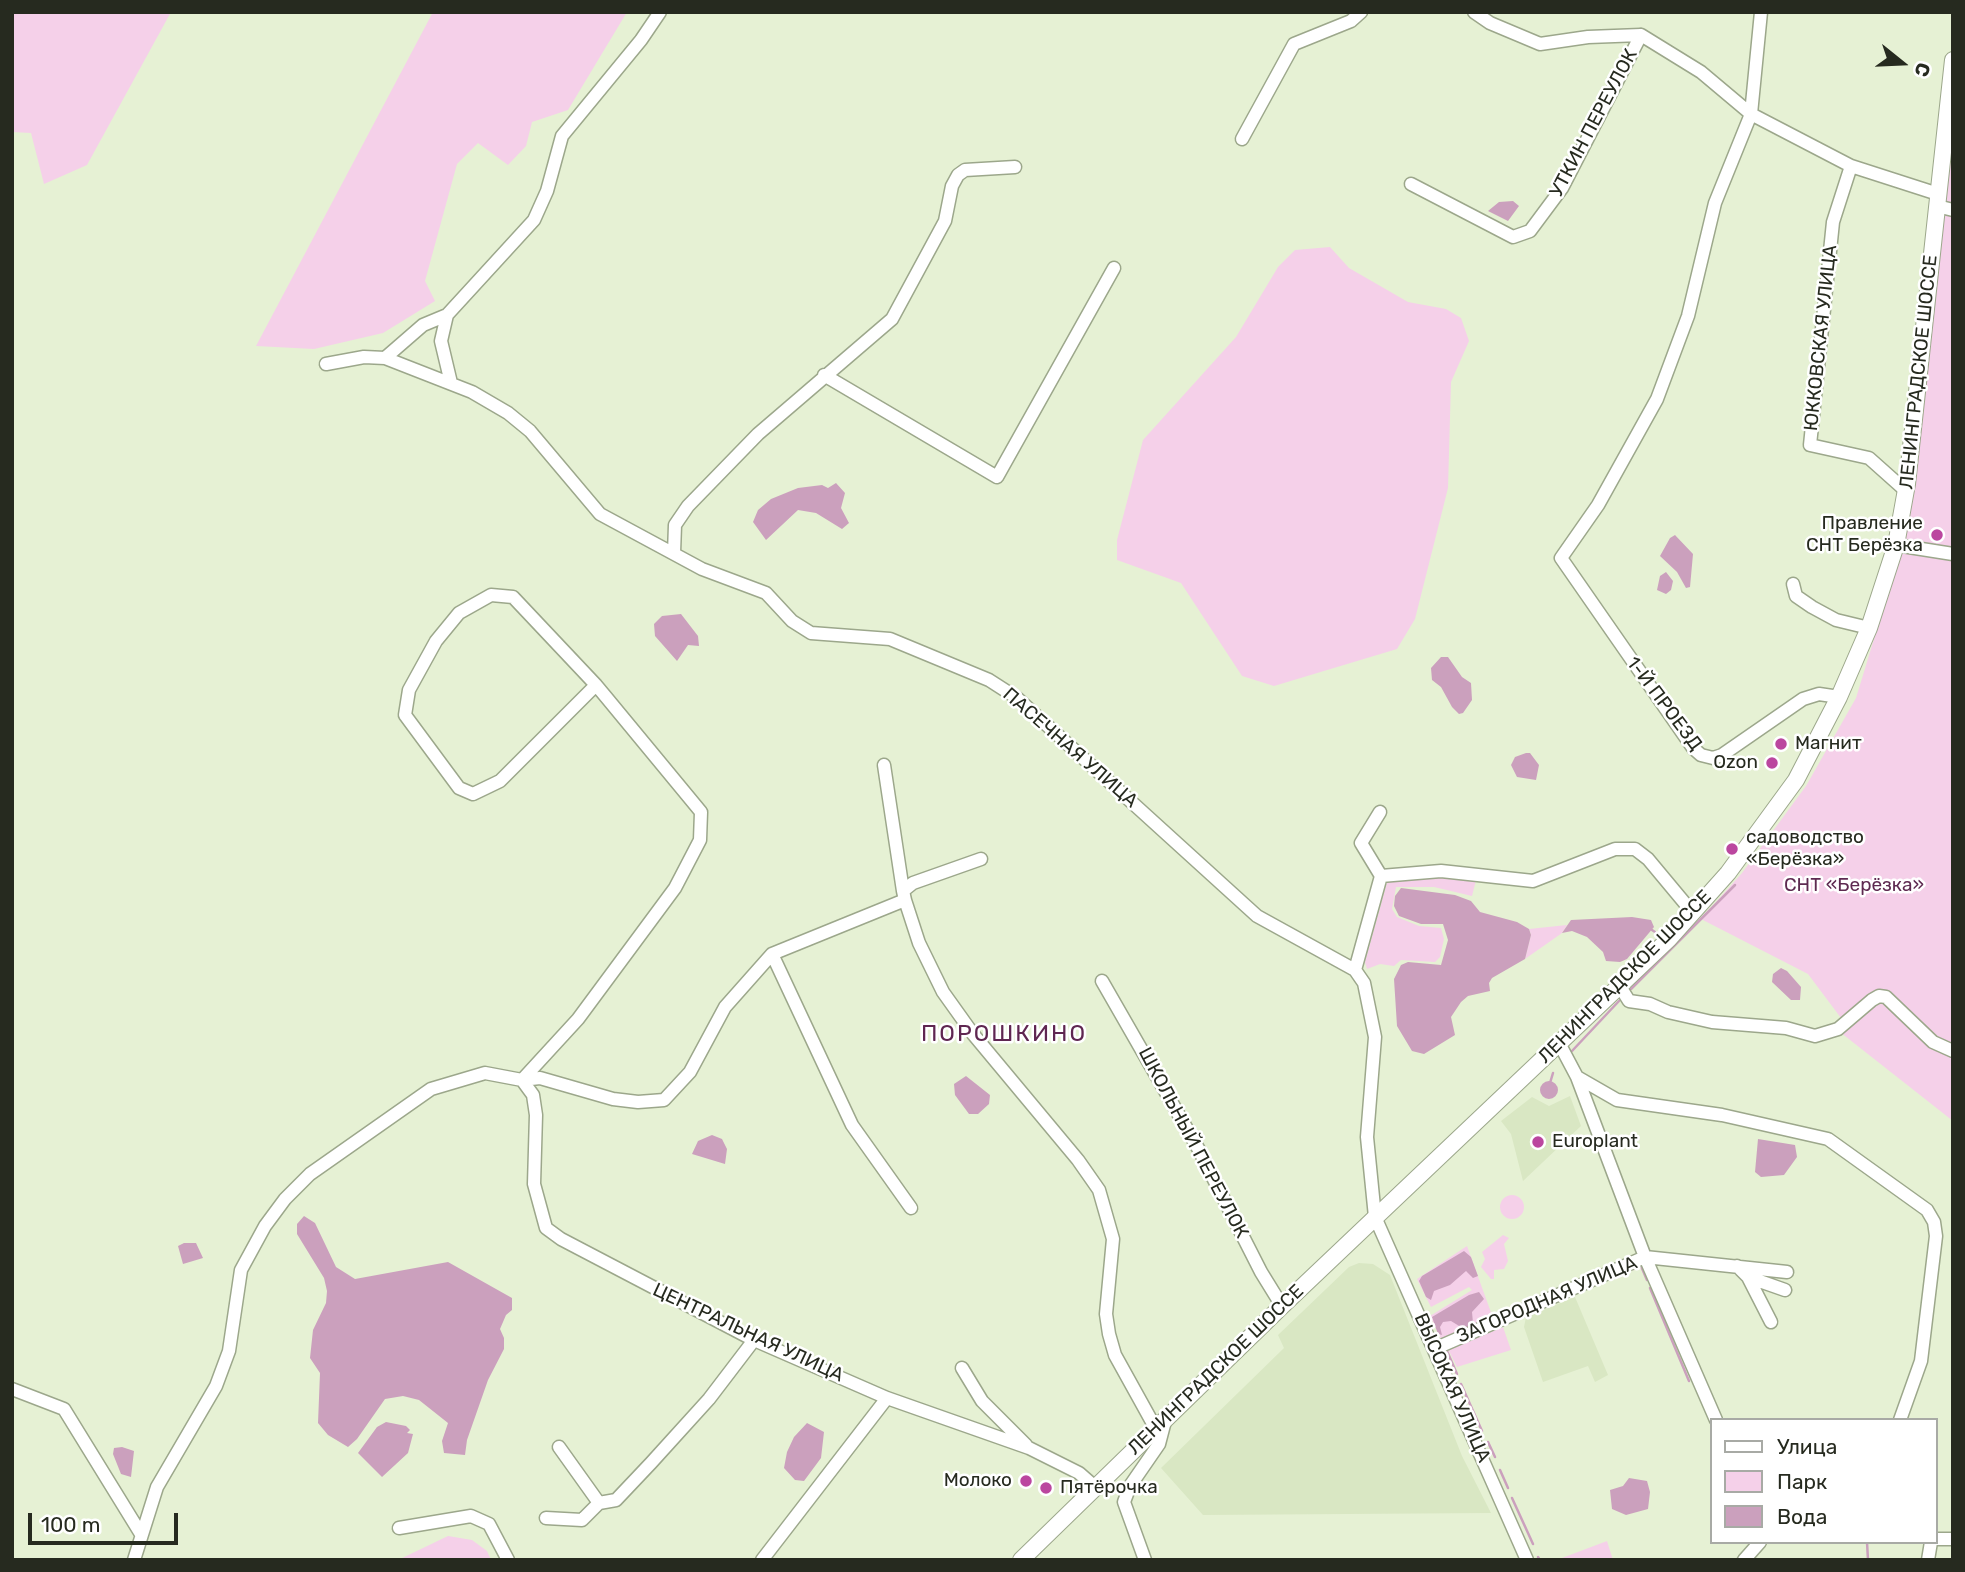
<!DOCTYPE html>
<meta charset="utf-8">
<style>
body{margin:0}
#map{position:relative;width:1965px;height:1572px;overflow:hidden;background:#e6f1d4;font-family:Rubik,sans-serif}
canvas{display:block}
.frame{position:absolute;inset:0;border:14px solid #262a1f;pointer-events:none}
.legend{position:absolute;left:1710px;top:1418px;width:228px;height:126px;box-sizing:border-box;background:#fff;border:2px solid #a8aaa5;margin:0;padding:9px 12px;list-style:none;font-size:21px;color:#262a1f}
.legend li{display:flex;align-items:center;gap:14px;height:35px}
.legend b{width:35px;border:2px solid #a8aaa5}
.north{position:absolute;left:1867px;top:28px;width:70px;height:70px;-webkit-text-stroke:5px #fff;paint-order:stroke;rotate:108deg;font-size:19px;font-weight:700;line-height:28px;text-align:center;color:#262a1f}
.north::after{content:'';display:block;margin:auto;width:24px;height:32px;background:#262a1f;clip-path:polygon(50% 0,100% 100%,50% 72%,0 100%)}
.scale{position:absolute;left:28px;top:1513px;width:150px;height:32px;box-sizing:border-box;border:4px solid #262a1f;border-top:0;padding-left:9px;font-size:21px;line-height:24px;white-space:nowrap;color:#262a1f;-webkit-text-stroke:5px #fff;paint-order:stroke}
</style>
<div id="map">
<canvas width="1965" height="1572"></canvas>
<div class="frame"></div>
<ul class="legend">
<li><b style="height:9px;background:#fff"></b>Улица</li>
<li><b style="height:19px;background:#f5d0e9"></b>Парк</li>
<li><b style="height:19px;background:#cba0bd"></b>Вода</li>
</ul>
<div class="north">С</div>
<div class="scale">100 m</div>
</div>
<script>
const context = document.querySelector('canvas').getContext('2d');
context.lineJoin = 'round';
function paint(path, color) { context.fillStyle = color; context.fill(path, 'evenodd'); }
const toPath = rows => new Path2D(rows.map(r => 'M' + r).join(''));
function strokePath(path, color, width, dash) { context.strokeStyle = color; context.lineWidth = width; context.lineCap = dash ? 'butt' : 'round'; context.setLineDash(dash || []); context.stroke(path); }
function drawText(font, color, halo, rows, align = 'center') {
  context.font = font + ' Rubik,sans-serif'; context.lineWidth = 5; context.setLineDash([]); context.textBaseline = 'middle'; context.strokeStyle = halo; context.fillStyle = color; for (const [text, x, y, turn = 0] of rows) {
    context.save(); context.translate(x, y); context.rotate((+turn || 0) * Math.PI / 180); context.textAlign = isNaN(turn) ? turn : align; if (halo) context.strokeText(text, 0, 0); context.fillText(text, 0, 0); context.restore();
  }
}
const built = toPath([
 [1570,1096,1581,1126,1523,1181,1511,1134,1501,1121,1532,1097,1549,1106],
 [1359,1263,1373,1264,1390,1275,1462,1456,1491,1513,1203,1515,1161,1468,1284,1348,1278,1335,1349,1267],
 [1575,1297,1608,1375,1595,1382,1588,1366,1543,1382,1524,1327,1526,1317]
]);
const green = toPath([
 [12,12,171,12,87,165,44,184,31,133,12,132],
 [433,12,627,12,568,110,532,122,526,146,508,165,478,143,457,164,425,281,435,301,383,333,314,349,256,346],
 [1953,135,1953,1121,1831,1025,1841,1018,1808,974,1701,919,1742,873,1806,786,1856,698,1899,557],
 [1330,247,1349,268,1408,302,1446,309,1461,318,1469,341,1451,382,1448,488,1415,619,1397,649,1274,686,1242,676,1181,583,1117,560,1117,540,1143,440,1236,337,1278,267,1295,250],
 [1426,875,1476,880,1472,896,1434,887,1396,887,1392,909,1397,917,1419,926,1441,928,1444,939,1440,957,1435,962,1401,960,1394,966,1380,964,1367,969,1365,962,1388,879],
 [1567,925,1562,933,1525,959,1531,935,1529,929],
 '1500 1207a12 12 0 1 1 24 0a12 12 0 1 1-24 0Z',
 [1503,1235,1509,1238,1504,1244,1508,1261,1504,1269,1494,1270,1494,1279,1491,1279,1481,1267,1485,1259,1482,1252],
 [1467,1246,1493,1318,1441,1339,1430,1316,1472,1290,1469,1287,1431,1307,1417,1279],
 [1503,1327,1511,1350,1457,1367,1448,1349],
 [448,1536,472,1540,487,1551,491,1560,398,1560],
 [1607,1541,1613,1560,1562,1558]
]);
const water = toPath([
 [1513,201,1519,206,1508,221,1488,211,1499,202],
 [836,483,845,493,841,508,849,523,842,529,816,513,798,510,766,540,753,522,758,510,771,499,798,488,822,485,828,488],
 [1675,535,1693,554,1690,587,1686,588,1677,572,1660,556,1670,538],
 [1666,572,1673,581,1671,590,1666,594,1657,590,1660,576],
 [681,614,698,636,699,646,688,645,677,661,655,636,654,624,662,616],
 [1441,657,1448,657,1462,677,1471,683,1472,700,1463,713,1459,714,1452,707,1441,687,1432,680,1431,668],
 [1526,753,1530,753,1539,765,1536,780,1517,777,1511,765,1515,757],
 [1401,888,1455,895,1471,901,1480,912,1517,922,1529,929,1531,935,1525,959,1492,978,1489,983,1490,991,1468,996,1461,1002,1451,1017,1455,1035,1424,1054,1412,1051,1397,1026,1394,979,1401,965,1408,962,1441,965,1448,940,1443,924,1421,924,1399,916,1394,906,1395,896],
 [1632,917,1651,920,1654,927,1627,959,1620,962,1606,961,1603,952,1587,937,1572,931,1562,933,1571,920],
 [1781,968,1787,971,1801,987,1800,1000,1791,1000,1772,982,1773,974],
 [966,1076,990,1095,989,1104,978,1114,969,1114,955,1095,954,1084],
 '1540 1090a9 9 0 1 1 18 0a9 9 0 1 1-18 0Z',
 [712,1135,722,1139,727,1149,725,1164,692,1154,698,1141],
 [1758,1139,1795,1145,1797,1157,1784,1175,1761,1177,1755,1172],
 [304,1216,315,1223,336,1267,355,1279,448,1262,512,1298,512,1310,506,1315,500,1329,504,1338,504,1349,488,1380,467,1440,465,1455,444,1453,442,1441,448,1423,419,1400,403,1396,385,1399,357,1439,348,1447,328,1435,318,1423,320,1373,310,1358,313,1330,326,1303,327,1291,324,1278,297,1234,297,1224],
 [184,1243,196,1243,203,1258,183,1264,178,1246],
 [1464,1251,1471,1257,1478,1276,1473,1278,1466,1271,1450,1285,1434,1291,1431,1300,1426,1297,1419,1281,1422,1276],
 [1479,1292,1484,1299,1472,1312,1473,1323,1464,1329,1451,1321,1443,1322,1440,1327,1442,1335,1438,1334,1432,1317,1469,1295],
 [386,1422,406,1426,410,1430,407,1433,413,1434,408,1453,382,1477,358,1453,377,1427],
 [807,1423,824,1432,821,1458,804,1481,795,1480,784,1468,787,1452,794,1437],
 [122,1447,134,1451,131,1477,121,1474,113,1454,114,1448],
 [1629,1478,1647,1481,1650,1492,1648,1509,1626,1515,1612,1509,1610,1490,1623,1486]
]);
const stream = toPath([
 [1652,930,1655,932],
 [1631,989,1735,885],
 [1572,1051,1619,1001],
 [1550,1083,1553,1073],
 [1633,1269,1641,1266,1647,1280],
 [1650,1288,1689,1381],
 [1447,1351,1457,1374],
 [1461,1384,1482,1431],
 [1488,1442,1495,1457],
 [1500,1470,1508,1488],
 [1512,1498,1533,1544],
 [1867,1542,1868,1560],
 [1538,1557,1540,1560]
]);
const minor = toPath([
 [1474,12,1490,23,1540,44,1588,37,1641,35,1701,72,1751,114,1851,166,1938,194],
 [1761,12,1751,114,1715,203,1688,316,1657,399,1598,505,1561,558,1693,748,1701,755,1713,758,1722,755,1803,699,1819,694,1839,697],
 [1242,139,1294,44,1351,21,1361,12],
 [1851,166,1833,222,1810,445,1869,458,1906,491],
 [1411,184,1513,237,1530,231,1562,188,1641,35],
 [1937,206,1953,210],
 [385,358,423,325,447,315],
 [326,364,364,357,385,358,472,392,508,413,530,431,600,514,702,569,766,593,792,621,811,633,890,639,989,680,1017,698,1257,916,1355,970,1364,983,1375,1037,1367,1137,1375,1217,1527,1560],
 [824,375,997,477,1114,268],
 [451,383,441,341,447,315,534,220,547,191,562,136,641,40,660,12],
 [1896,545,1953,554],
 [674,553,675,525,688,506,758,434,892,319,945,221,952,186,958,175,965,170,1015,167],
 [1793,584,1796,596,1812,607,1836,620,1869,628],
 [884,765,903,891],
 [1381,876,1441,871,1533,881,1615,849,1635,849,1648,859,1693,913],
 [905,900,919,943,943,992,973,1034,1078,1160,1099,1190,1113,1239,1106,1314,1109,1334,1115,1355,1156,1429],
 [772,954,852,1125,911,1208],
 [1355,970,1381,876,1361,843,1380,812],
 [1102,981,1199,1150,1261,1272,1282,1306],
 [1619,985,1629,1001,1650,1004,1668,1012,1712,1022,1786,1028,1815,1036,1838,1029,1872,1000,1879,996,1886,997,1933,1042,1953,1051],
 [1559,1043,1577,1077,1645,1257,1716,1420],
 [1577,1077,1617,1100,1722,1115,1828,1139,1927,1210,1934,1222,1936,1236,1921,1361,1900,1420],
 [522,1080,578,1019,675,888,700,840,701,812,606,697,596,685,513,597,491,595,459,613,436,641,409,690,405,715,459,788,473,794,500,781,596,685],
 [522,1080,533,1095,536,1115,534,1184,546,1228,561,1239,754,1340,887,1398,1029,1448,1079,1473,1095,1487],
 [1737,1266,1748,1277,1785,1290],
 [1748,1277,1771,1322],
 [1434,1349,1645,1257,1787,1272],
 [962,1368,982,1401,1026,1445],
 [12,1389,64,1409,141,1534],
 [559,1447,599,1503],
 [599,1503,616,1500,651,1463,709,1399,754,1340],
 [546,1518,582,1520,599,1503],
 [399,1528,471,1516,489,1524,508,1560],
 [1935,1539,1953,1539],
 [134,1560,157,1487,216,1386,229,1351,241,1270,265,1226,285,1199,310,1174,431,1089,485,1073,522,1080,540,1078,613,1099,638,1102,664,1100,690,1072,725,1007,772,954,905,900,903,891,913,883,981,859],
 [762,1560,887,1398],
 [1145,1560,1124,1502,1130,1486,1159,1444,1165,1421],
 [1744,1560,1760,1542],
 [1928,1560,1931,1542]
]);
const major = toPath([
 [1021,1560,1282,1306,1669,939,1728,873,1796,780,1839,697,1869,628,1896,545,1907,484,1953,60]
]);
const markers = [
 [1937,535,7,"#bb469f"],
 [1781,744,7,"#bb469f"],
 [1772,763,7,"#bb469f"],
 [1732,849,7,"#bb469f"],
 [1538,1142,7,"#bb469f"],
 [1026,1481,7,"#bb469f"],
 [1046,1488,7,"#bb469f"]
];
const streetNames = [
 ["УТКИН ПЕРЕУЛОК",1594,123,-62],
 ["ЮККОВСКАЯ УЛИЦА",1821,338,-84],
 ["ЛЕНИНГРАДСКОЕ ШОССЕ",1919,372,-84],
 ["1-Й ПРОЕЗД",1664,704,53],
 ["ПАСЕЧНАЯ УЛИЦА",1070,748,41],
 ["ЛЕНИНГРАДСКОЕ ШОССЕ",1625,977,-45],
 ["ШКОЛЬНЫЙ ПЕРЕУЛОК",1193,1143,62],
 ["ЗАГОРОДНАЯ УЛИЦА",1547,1300,-23],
 ["ЦЕНТРАЛЬНАЯ УЛИЦА",748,1333,25],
 ["ЛЕНИНГРАДСКОЕ ШОССЕ",1216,1370,-44],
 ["ВЫСОКАЯ УЛИЦА",1452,1388,66]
];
const poiNames = [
 ["Правление",1923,524,"right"],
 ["СНТ Берёзка",1923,546,"right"],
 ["Магнит",1795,744],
 ["Ozon",1758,763,"right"],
 ["садоводство",1746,838],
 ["«Берёзка»",1746,860],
 ["Europlant",1552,1142],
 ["Молоко",1012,1481,"right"],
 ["Пятёрочка",1060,1488]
];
const parkNames = [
 ["СНТ «Берёзка»",1854,886]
];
const quarterNames = [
 ["ПОРОШКИНО",1004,1034]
];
paint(built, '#d9e7c3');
paint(green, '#f5d0e9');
paint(water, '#cba0bd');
strokePath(stream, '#cba0bd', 2.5);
strokePath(minor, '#9ca78b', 15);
strokePath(major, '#9ca78b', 18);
strokePath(minor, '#fff', 12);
strokePath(major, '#fff', 16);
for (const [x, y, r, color] of markers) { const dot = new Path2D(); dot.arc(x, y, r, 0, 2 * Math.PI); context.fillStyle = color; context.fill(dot); strokePath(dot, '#fff', 2.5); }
drawText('19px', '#262a1f', '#fff', streetNames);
drawText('19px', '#262a1f', '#fff', poiNames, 'left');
drawText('19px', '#5e2a51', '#fff', parkNames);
context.letterSpacing = '2px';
drawText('23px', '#5f2651', '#fff', quarterNames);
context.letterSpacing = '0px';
</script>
